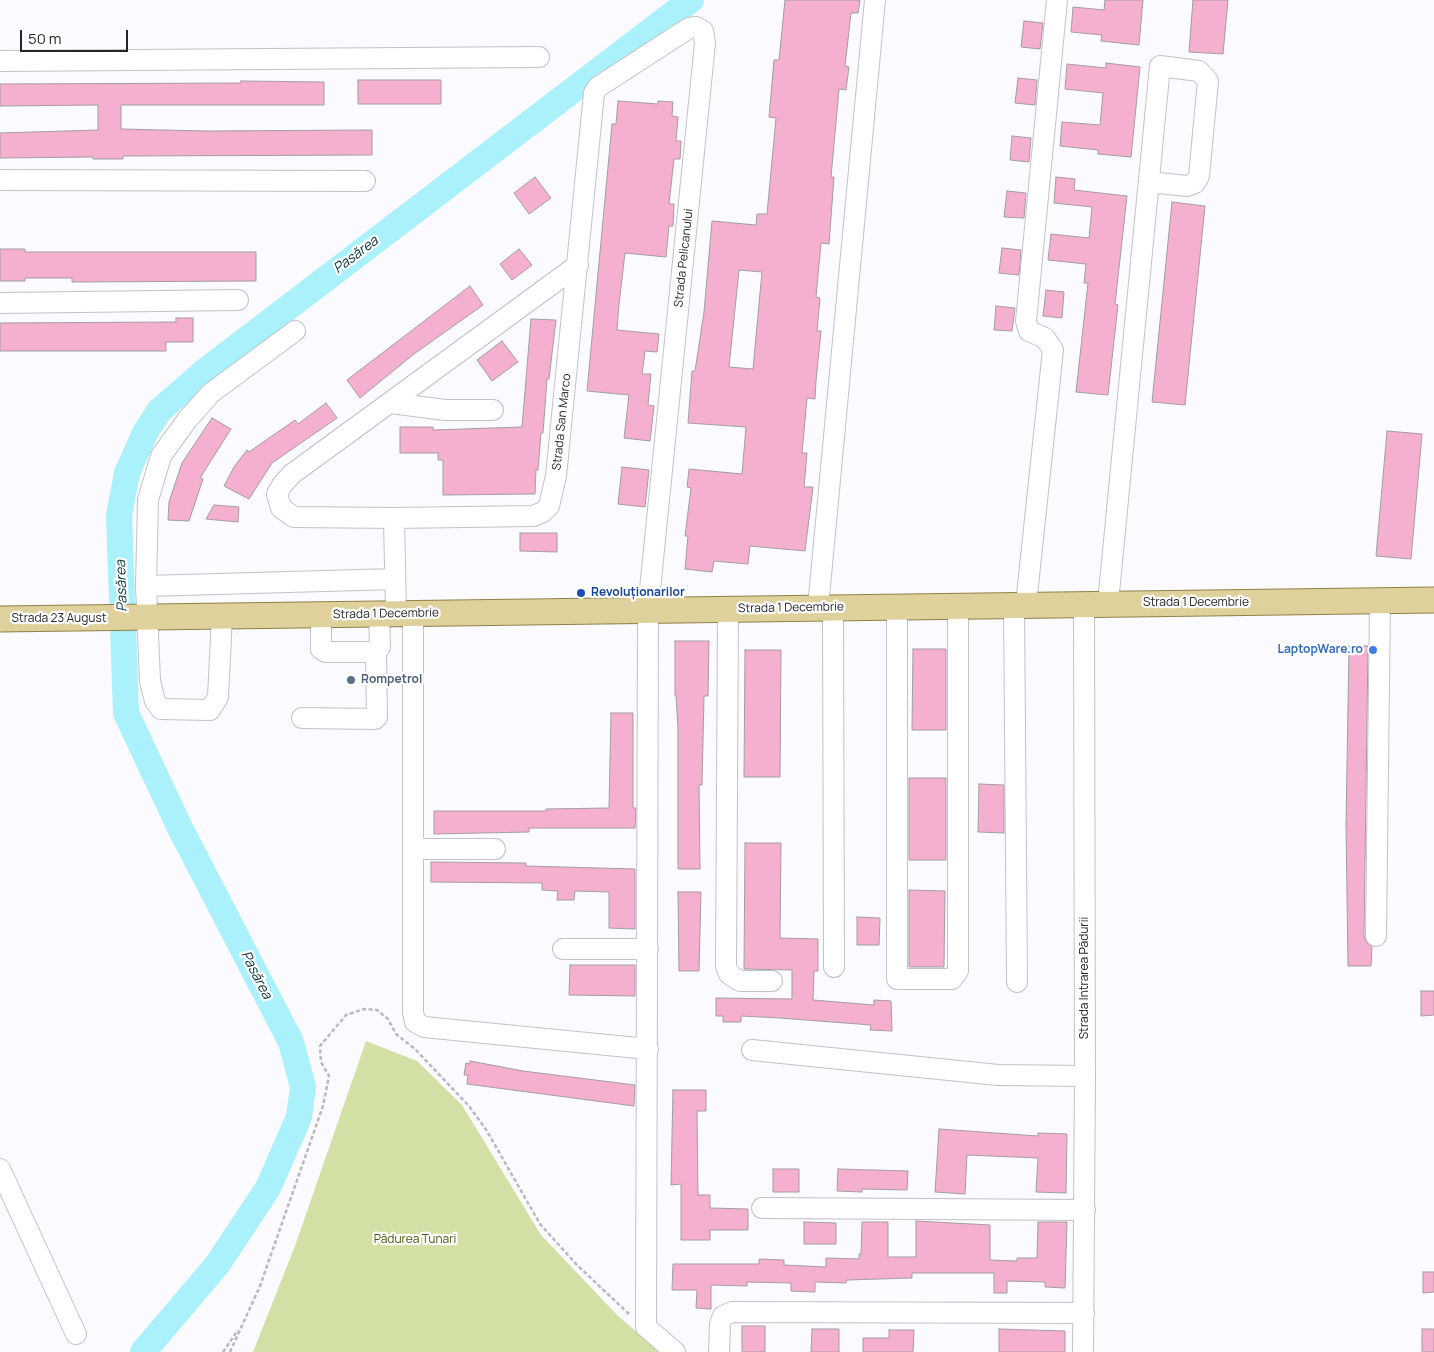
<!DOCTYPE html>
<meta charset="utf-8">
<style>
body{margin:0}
#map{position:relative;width:1434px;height:1352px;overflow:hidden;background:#fbfafe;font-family:Manrope,sans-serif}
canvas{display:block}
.scale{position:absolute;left:20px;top:30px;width:108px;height:22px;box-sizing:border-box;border:2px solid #262527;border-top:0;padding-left:6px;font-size:15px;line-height:18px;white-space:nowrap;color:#262527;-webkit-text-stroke:4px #fff;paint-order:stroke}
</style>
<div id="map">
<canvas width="1434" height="1352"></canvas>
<div class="scale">50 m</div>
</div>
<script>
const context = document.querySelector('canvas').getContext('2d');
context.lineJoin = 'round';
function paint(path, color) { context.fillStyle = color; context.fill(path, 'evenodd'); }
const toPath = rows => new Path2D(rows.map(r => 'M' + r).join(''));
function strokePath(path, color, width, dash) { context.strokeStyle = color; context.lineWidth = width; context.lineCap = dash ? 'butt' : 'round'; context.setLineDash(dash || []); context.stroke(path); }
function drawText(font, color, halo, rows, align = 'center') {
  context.font = font + ' Manrope,sans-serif'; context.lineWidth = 4.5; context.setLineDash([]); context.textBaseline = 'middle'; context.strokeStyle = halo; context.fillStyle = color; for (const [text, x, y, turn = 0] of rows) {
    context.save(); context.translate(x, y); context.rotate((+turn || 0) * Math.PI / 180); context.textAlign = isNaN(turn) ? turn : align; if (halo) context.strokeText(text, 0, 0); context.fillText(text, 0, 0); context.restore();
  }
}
const green = toPath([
 [366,1041,417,1061,462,1105,541,1235,618,1316,660,1352,253,1352,295,1246]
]);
const river = toPath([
 [143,1352,217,1265,268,1188,299,1117,303,1087,291,1042,180,828,126,713,119,515,127,473,145,433,159,411,205,371,691,0]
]);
const building = toPath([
 [785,0,860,0,858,13,851,13,845,66,849,67,846,90,839,89,831,177,834,177,829,244,821,243,816,297,820,298,817,331,821,331,816,381,815,399,807,398,802,453,807,453,804,487,813,487,805,551,750,546,748,564,714,561,712,572,685,569,688,536,685,536,691,488,687,487,689,469,742,474,746,427,688,423,692,371,695,371,704,312,712,221,756,225,757,214,767,214,776,118,769,117,774,60,779,60,785,0],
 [739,270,762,272,753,369,729,367,739,270],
 [1105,0,1143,0,1139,45,1101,41,1102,35,1071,32,1073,7,1104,10,1105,0],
 [1193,0,1228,0,1223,54,1189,52,1193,0],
 [1024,21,1043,23,1040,49,1021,47,1024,21],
 [1106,63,1140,67,1131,157,1098,154,1098,150,1060,146,1062,122,1100,125,1103,93,1065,89,1067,64,1106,68,1106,63],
 [1018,78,1037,80,1035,105,1015,103,1018,78],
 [358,80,441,80,441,104,358,104,358,80],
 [241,81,324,82,324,105,121,105,121,129,207,131,372,130,372,155,123,156,123,159,93,159,93,157,0,158,0,133,98,130,98,105,0,106,0,84,241,83,241,81],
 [618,101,658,104,658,101,673,102,672,116,678,117,676,141,681,141,680,159,674,159,669,204,674,204,673,226,669,226,666,257,625,253,619,304,617,330,659,334,657,352,645,351,642,374,651,374,648,405,654,406,650,441,624,438,629,395,587,391,612,124,616,124,618,101],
 [1012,136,1031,138,1029,162,1010,160,1012,136],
 [535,177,551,198,529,214,514,193,535,177],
 [1056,177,1075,179,1074,190,1127,196,1115,304,1118,305,1108,395,1076,392,1088,283,1084,283,1086,264,1048,260,1051,234,1089,238,1092,207,1054,203,1056,177],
 [1007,191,1026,193,1024,218,1004,217,1007,191],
 [1172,202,1205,206,1185,405,1152,402,1172,202],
 [1002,248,1021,250,1019,275,999,273,1002,248],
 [0,249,25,249,25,252,256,252,256,281,72,282,72,278,25,278,25,281,0,281,0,249],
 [519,249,532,265,512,280,500,264,519,249],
 [470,286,483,305,414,354,360,398,347,380,470,286],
 [1046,290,1064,292,1062,318,1043,316,1046,290],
 [996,306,1015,308,1012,331,994,330,996,306],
 [176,318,193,318,193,342,166,342,166,351,0,351,0,323,176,322,176,318],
 [531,319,556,320,549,379,547,379,543,433,541,433,538,470,536,470,535,494,443,495,443,460,438,460,438,453,400,453,400,427,433,427,433,430,522,427,531,319],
 [502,341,518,362,492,381,477,360,502,341],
 [326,403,337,418,272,463,249,499,224,486,234,467,247,450,249,452,295,420,298,424,326,403],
 [212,418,231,429,200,478,203,479,189,521,168,520,169,502,182,463,212,418],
 [1387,431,1422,434,1411,559,1376,556,1387,431],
 [622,467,649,470,645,507,618,504,622,467],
 [214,505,239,507,238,522,206,519,214,505],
 [520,533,557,533,557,552,520,551,520,533],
 [675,641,709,641,708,696,704,696,702,785,699,785,700,869,678,869,678,728,676,696,675,696,675,641],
 [1349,646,1368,646,1364,936,1366,942,1372,947,1371,966,1348,966,1346,825,1349,646],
 [913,649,946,649,946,730,912,730,913,649],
 [745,650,781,650,780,777,744,777,745,650],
 [611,713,633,713,633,808,636,808,635,828,529,828,529,832,434,834,434,811,546,811,546,809,609,808,611,713],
 [909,778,946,778,946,860,909,860,909,778],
 [979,784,1004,785,1004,833,978,832,979,784],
 [745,843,781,843,780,938,818,939,818,971,814,971,813,1000,874,1005,874,1000,891,1001,892,1031,870,1030,871,1025,780,1018,741,1016,741,1022,723,1022,723,1016,716,1016,716,998,792,999,792,970,744,969,745,843],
 [431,862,526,863,526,866,635,869,635,929,609,928,609,892,575,891,574,900,557,900,558,891,542,890,542,883,431,882,431,862],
 [909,890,945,891,944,967,909,967,909,890],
 [678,892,701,892,699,971,679,971,678,892],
 [857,917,880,918,879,945,857,945,857,917],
 [570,965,635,965,635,996,569,995,570,965],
 [1421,991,1434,991,1434,1015,1421,1016,1421,991],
 [470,1061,523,1071,635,1085,634,1106,467,1084,468,1075,464,1075,466,1063,470,1064,470,1061],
 [673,1090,706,1090,706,1111,697,1111,698,1195,710,1195,710,1208,748,1209,748,1230,710,1230,710,1240,681,1240,681,1184,671,1185,673,1090],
 [939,1129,1038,1136,1038,1133,1067,1134,1066,1193,1036,1192,1038,1158,967,1155,965,1194,935,1192,939,1129],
 [773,1169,799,1169,799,1192,773,1192,773,1169],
 [838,1169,908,1171,907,1190,862,1189,862,1192,837,1191,838,1169],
 [916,1221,990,1225,990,1260,1017,1261,1017,1258,1037,1258,1038,1222,1067,1222,1065,1288,1045,1287,1045,1282,1007,1281,1007,1293,994,1293,994,1273,912,1273,912,1278,847,1280,846,1283,815,1282,815,1292,791,1291,791,1283,747,1282,747,1286,711,1285,711,1309,696,1308,697,1290,672,1290,673,1264,759,1264,759,1259,784,1260,784,1265,826,1267,826,1258,859,1259,859,1254,861,1254,862,1222,888,1222,888,1257,916,1257,916,1221],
 [804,1222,836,1223,836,1244,804,1244,804,1222],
 [1423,1272,1434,1272,1434,1292,1423,1293,1423,1272],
 [742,1326,765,1326,765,1352,742,1352,742,1326],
 [812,1329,839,1329,839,1352,811,1352,812,1329],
 [999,1329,1065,1331,1065,1352,999,1352,999,1329],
 [1422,1329,1434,1329,1434,1352,1422,1352,1422,1329],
 [889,1330,914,1330,913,1352,863,1352,863,1338,889,1338,889,1330]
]);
const path = toPath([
 [223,1352,238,1330],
 [230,1352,260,1286,323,1106,329,1076,321,1062,320,1046,346,1015,364,1009,377,1010,388,1019,396,1034,415,1049,469,1106,487,1131,540,1224,577,1265,629,1314]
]);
const minor = toPath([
 [0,61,539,57],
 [0,180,365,181],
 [0,303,238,300],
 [295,331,211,393,187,420,161,456,148,500,146,586,395,579],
 [391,403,445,410,493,410],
 [394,518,294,517,281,508,277,494,282,485,292,474,578,265],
 [146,586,150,681,155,701,161,709,210,710,218,697,222,616],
 [1108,603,1160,66,1199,71,1208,81,1199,176,1195,183,1187,186,1149,182],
 [1014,604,1017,982],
 [1026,604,1053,350,1045,338,1029,331,1026,321,1057,0],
 [897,606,897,979,952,979,958,971,958,605],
 [818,607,875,0],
 [833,607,834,967],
 [728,609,726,966,729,974,740,981,772,981],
 [413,613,413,1012,415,1022,424,1027,648,1049],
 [396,614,394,518,533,516,543,512,549,506,556,476,594,93,598,87,689,28,696,27,703,31,705,43,648,609,646,1327,675,1352],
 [321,615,321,649,326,652,376,652,380,647,379,614],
 [302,718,375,719,377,717,376,652],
 [413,849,495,849],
 [1376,936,1380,601],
 [563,949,648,949],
 [752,1050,998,1075,1085,1076],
 [0,1169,76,1334],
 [762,1208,1085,1210],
 [719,1352,720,1324,723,1316,732,1312,1084,1313],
 [1083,1352,1085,1076,1084,603]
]);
const major = toPath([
 [0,619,1434,600]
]);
const markers = [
 [581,593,5,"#1a4fb4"],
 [1373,650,5,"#3f7fe0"],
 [351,680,5,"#5c6f8a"]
];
const streetNames = [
 ["Strada Pelicanului",684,258,-84],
 ["Strada San Marco",562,422,-84],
 ["Strada 1 Decembrie",1196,603],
 ["Strada 1 Decembrie",791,608,-1],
 ["Strada 1 Decembrie",386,614,-1],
 ["Strada 23 August",59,619],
 ["Strada Intrarea Pădurii",1085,978,-90]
];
const transitNames = [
 ["Revoluționarilor",591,593]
];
const shopNames = [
 ["LaptopWare.ro",1363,650]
];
const serviceNames = [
 ["Rompetrol",361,680]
];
const parkNames = [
 ["Pădurea Tunari",415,1240]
];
const waterNames = [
 ["Pasărea",356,255,-37],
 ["Pasărea",122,586,-92],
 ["Pasărea",256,975,63]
];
paint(green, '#d2e0a5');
strokePath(river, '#aaf1fc', 26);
paint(building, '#f5b0d0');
strokePath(building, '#a39da0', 1);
strokePath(minor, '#c2c2c7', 22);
strokePath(major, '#908148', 27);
strokePath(path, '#b9b8bb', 2.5, [4, 2.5]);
strokePath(minor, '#fff', 20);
strokePath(major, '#dfd19c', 25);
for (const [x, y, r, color] of markers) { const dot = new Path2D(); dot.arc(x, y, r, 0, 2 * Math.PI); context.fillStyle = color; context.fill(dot); strokePath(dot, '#fff', 2); }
drawText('12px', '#262527', '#fff', streetNames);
drawText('bold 12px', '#164399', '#fff', transitNames, 'left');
drawText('bold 12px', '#366cbe', '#fff', shopNames, 'right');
drawText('bold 12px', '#4e5e75', '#fff', serviceNames, 'left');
drawText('12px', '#4a570b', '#fff', parkNames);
drawText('italic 14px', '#033238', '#fff', waterNames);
</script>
